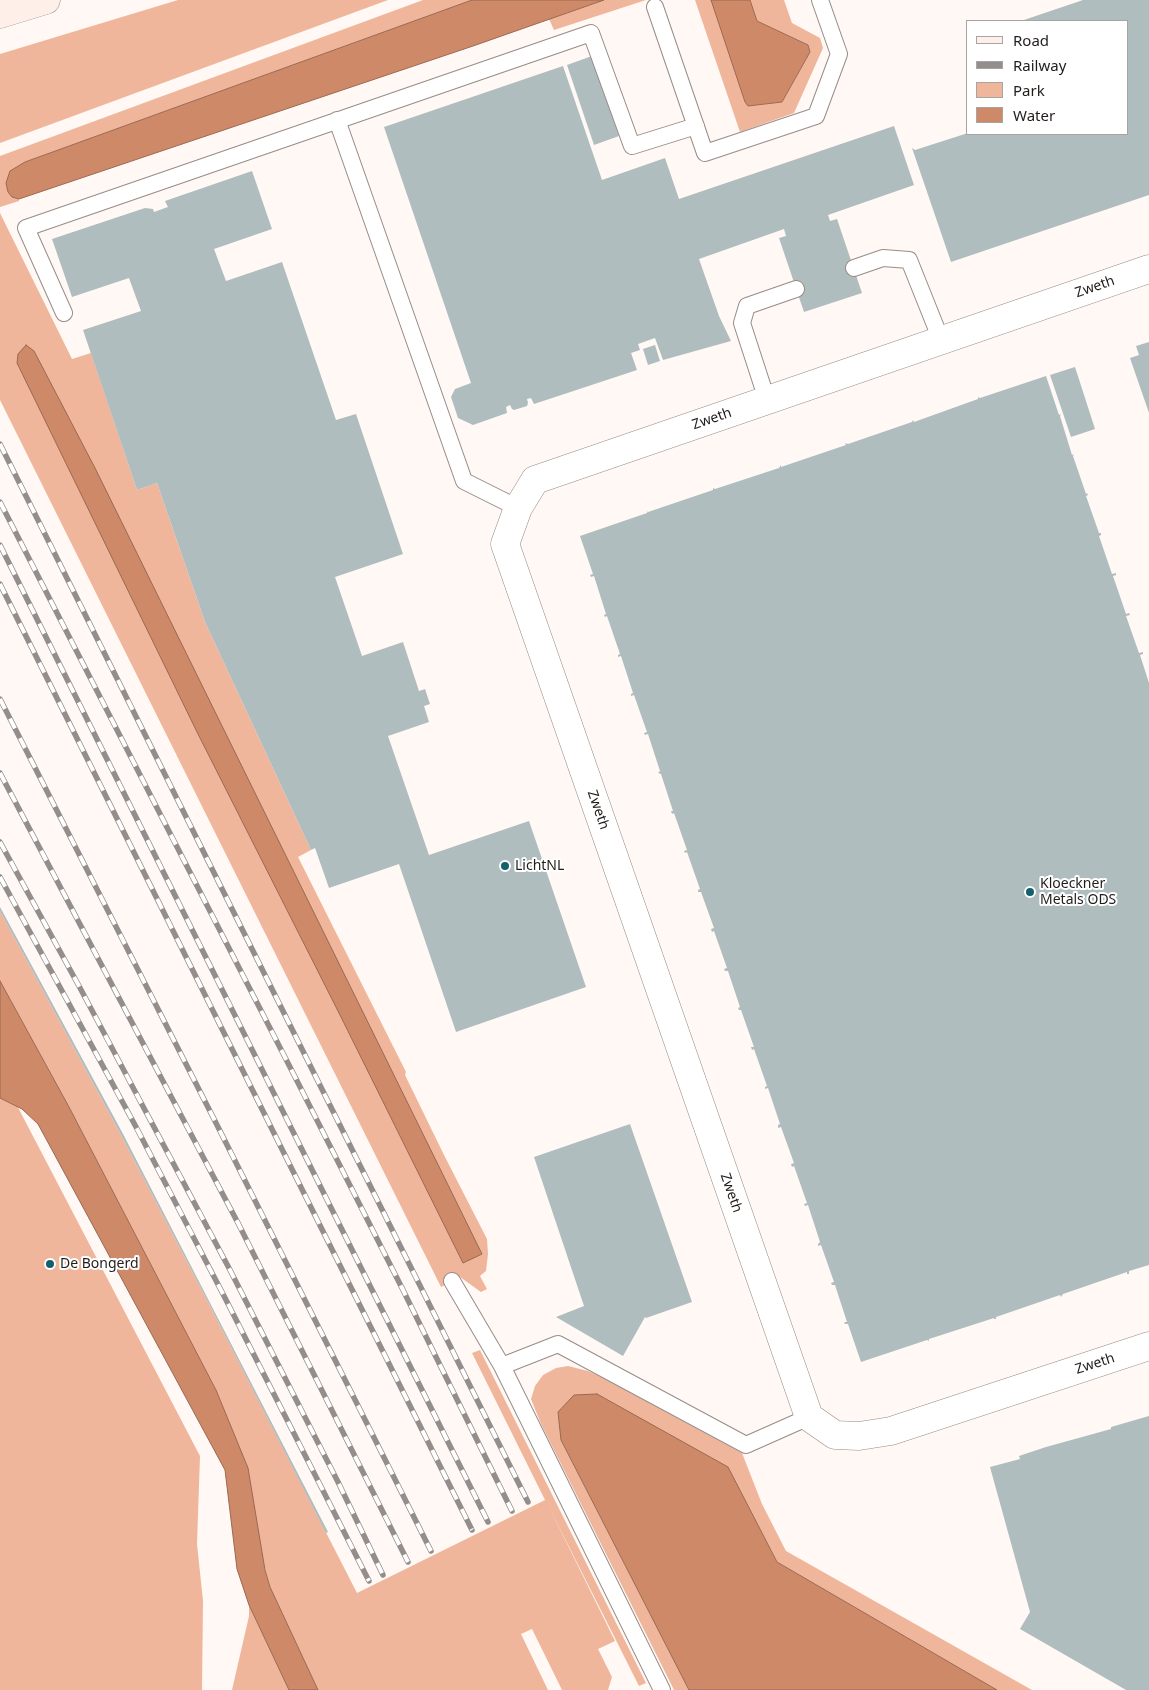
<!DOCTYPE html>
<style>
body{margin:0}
#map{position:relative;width:1149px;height:1690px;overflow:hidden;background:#fff8f4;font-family:"Noto Sans",sans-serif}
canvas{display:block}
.legend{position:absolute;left:966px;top:20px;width:162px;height:115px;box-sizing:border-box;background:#fff;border:1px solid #a6a5a4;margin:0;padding:6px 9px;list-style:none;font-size:15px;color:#211d1b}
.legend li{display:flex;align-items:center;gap:10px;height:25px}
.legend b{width:25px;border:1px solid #a6a5a4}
</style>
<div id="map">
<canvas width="1149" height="1690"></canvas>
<ul class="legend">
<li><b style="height:6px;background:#fef0e9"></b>Road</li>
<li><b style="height:6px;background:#938e8b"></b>Railway</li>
<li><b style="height:14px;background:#f0b69c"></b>Park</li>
<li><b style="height:14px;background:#ce8969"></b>Water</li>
</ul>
</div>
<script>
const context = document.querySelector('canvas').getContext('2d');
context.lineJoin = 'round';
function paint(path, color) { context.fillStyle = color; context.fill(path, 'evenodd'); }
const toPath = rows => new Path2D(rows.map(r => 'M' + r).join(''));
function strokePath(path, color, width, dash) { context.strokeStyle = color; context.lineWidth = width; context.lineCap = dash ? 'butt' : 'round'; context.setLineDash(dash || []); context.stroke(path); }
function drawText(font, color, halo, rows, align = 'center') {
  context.font = font + ' "Noto Sans",sans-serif'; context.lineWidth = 4; context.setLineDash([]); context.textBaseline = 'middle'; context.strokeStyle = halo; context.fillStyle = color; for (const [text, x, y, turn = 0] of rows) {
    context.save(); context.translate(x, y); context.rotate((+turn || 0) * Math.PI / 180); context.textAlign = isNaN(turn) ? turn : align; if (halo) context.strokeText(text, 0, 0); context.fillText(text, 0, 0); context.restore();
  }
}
const green = toPath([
 [178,0,388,0,0,143,0,54],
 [423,0,472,0,25,162,12,197,19,199,19,201,0,207,0,156],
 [604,0,646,0,554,30,549,19],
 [695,0,711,0,745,102,748,106,782,102,810,52,808,45,757,21,750,0,784,0,792,23,820,38,823,48,794,113,740,132],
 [0,213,72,359,91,353,137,490,157,483,205,622,311,850,298,857,406,1072,405,1075,444,1155,487,1239,488,1254,486,1271,480,1276,487,1289,481,1292,460,1277,441,1287,0,400],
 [0,911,120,1133,208,1302,357,1593,545,1500,472,1353,480,1350,646,1683,639,1686,548,1505,615,1641,598,1649,612,1677,608,1690,562,1690,532,1629,521,1634,548,1690,318,1690,270,1587,216,1390,69,1107,0,981],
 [0,1073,200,1456,197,1544,203,1601,202,1690,0,1690],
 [568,1366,588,1371,601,1377,742,1453,762,1504,786,1551,1032,1690,997,1690,777,1562,727,1467,561,1440,689,1690,674,1690,541,1424,531,1399,535,1386,543,1375,556,1368],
 [249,1605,289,1690,232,1690,249,1616]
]);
const water = toPath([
 [472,0,604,0,473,46,19,199,12,197,8,192,6,183,10,171,25,162,472,0],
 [711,0,750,0,757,21,808,45,810,52,782,102,748,106,745,102,711,0],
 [26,345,34,351,95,468,482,1254,463,1263,339,1013,198,734,17,363,18,354,26,345],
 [0,981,69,1107,216,1390,248,1468,265,1570,270,1587,318,1690,289,1690,249,1605,237,1569,225,1470,38,1124,22,1109,0,1098,0,981],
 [597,1394,728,1467,777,1562,997,1690,689,1690,561,1440,558,1412,574,1395,597,1394]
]);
const building = toPath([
 [1083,0,1149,0,1149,195,951,262,912,148,915,150,968,133,1128,134,1128,21,1021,21],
 [592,56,619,136,594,145,567,65],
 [563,66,602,180,665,158,679,199,894,126,914,185,828,215,830,221,837,219,862,293,804,312,779,238,786,236,784,229,699,259,719,316,731,341,663,360,655,338,638,344,640,350,631,353,637,370,534,404,531,398,527,399,528,403,527,406,514,410,512,409,510,405,506,407,507,413,473,425,458,418,451,397,455,389,471,383,384,127],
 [252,171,272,229,214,249,226,281,282,262,336,420,356,414,403,554,335,577,362,656,403,642,419,691,425,689,430,704,424,706,429,722,388,736,429,855,529,821,586,987,456,1032,399,864,329,888,315,848,311,850,205,622,157,483,137,490,83,330,141,311,129,278,72,297,52,239,145,208,153,209,154,212,168,207,165,201],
 [1149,342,1149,413,1130,358,1139,355,1136,346],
 [655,345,660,361,648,365,643,349],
 [1075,367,1095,429,1071,437,1050,375],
 [1046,376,1059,415,1061,414,1060,416,1072,455,1074,454,1073,456,1086,494,1087,493,1088,495,1086,496,1099,533,1101,533,1101,535,1099,536,1112,574,1116,573,1116,575,1113,576,1126,614,1129,613,1130,615,1126,616,1139,653,1143,652,1143,654,1140,655,1149,683,1149,1265,1129,1271,1129,1274,1127,1274,1127,1272,1063,1294,1061,1297,1060,1295,996,1317,996,1319,994,1319,994,1318,929,1339,929,1341,927,1340,861,1362,848,1324,845,1324,844,1322,847,1322,835,1285,832,1285,831,1283,834,1282,821,1245,818,1246,818,1244,820,1242,808,1205,805,1206,804,1204,807,1203,794,1166,792,1167,791,1164,794,1163,781,1127,778,1128,778,1125,780,1124,768,1088,765,1089,765,1087,767,1086,754,1049,752,1050,751,1047,754,1047,741,1010,739,1010,738,1008,740,1007,728,971,725,971,724,969,727,968,714,931,712,932,711,929,714,928,701,892,698,892,698,890,700,889,687,852,685,853,684,851,687,850,674,813,672,814,671,811,673,811,661,774,658,773,660,771,648,734,645,735,644,733,647,732,634,695,631,696,631,694,633,693,621,656,618,657,618,655,620,654,607,616,605,617,604,615,606,614,594,576,591,577,590,575,593,574,580,536,647,513,648,511,648,512,713,490,713,488,715,489,779,468,781,465,781,467,846,445,845,443,848,444,912,422,913,420,914,422,978,399,978,397,980,398],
 [0,907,122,1132,328,1532,326,1533,325,1531,208,1302,120,1133,0,911],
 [630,1124,692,1302,646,1318,645,1317,623,1356,556,1317,584,1306,534,1157],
 [1149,1416,1149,1690,1126,1690,1020,1629,1030,1612,990,1467,1020,1459,1019,1456,1046,1447,1111,1429,1111,1427]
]);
const lane = toPath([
 [655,7,705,153,816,116,839,54,820,0],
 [337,120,464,481,518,508],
 [854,268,883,258,909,260,941,340],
 [64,313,26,228,591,33,632,146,696,126],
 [767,400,742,323,747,306,796,289],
 [452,1281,502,1366,662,1690],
 [502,1366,558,1344,746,1445,809,1417]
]);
const street = toPath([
 [1149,269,535,480,518,508,505,544,809,1417,835,1435,859,1436,891,1431,1149,1346]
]);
const secondary = toPath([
 [0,14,46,0]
]);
const rail = toPath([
 [0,444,528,1502],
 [0,502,291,1069,402,1288,512,1511],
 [0,545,488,1522],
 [0,584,472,1530],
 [0,699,214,1119,431,1551],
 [0,773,238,1223,408,1562],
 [0,842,79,986,230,1270,338,1482,383,1575],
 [0,877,135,1125,223,1294,369,1581]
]);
const markers = [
 [505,866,5,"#11606a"],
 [1030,892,5,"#11606a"],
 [50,1264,5,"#11606a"]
];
const streetNames = [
 ["Zweth",1095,287,-19],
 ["Zweth",712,419,-19],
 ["Zweth",598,810,71],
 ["Zweth",731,1193,71],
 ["Zweth",1095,1364,-18]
];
const poiNames = [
 ["LichtNL",515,866],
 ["Kloeckner",1040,884],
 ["Metals ODS",1040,900],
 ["De Bongerd",60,1264]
];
paint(green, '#f0b69c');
paint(water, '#ce8969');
strokePath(water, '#9a6952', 1);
paint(building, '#afbdbf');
strokePath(lane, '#978c87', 18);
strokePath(street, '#978c87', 29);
strokePath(secondary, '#978c87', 29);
strokePath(lane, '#fff', 16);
strokePath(street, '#fff', 28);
strokePath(secondary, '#fef0e9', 28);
strokePath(rail, '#938e8b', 5.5);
strokePath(rail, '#fff', 4, [11]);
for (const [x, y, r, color] of markers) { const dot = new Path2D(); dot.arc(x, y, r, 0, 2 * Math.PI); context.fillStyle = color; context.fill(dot); strokePath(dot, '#fff', 2); }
drawText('14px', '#211d1b', '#fff', streetNames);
drawText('14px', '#211d1b', '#fff', poiNames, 'left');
</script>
